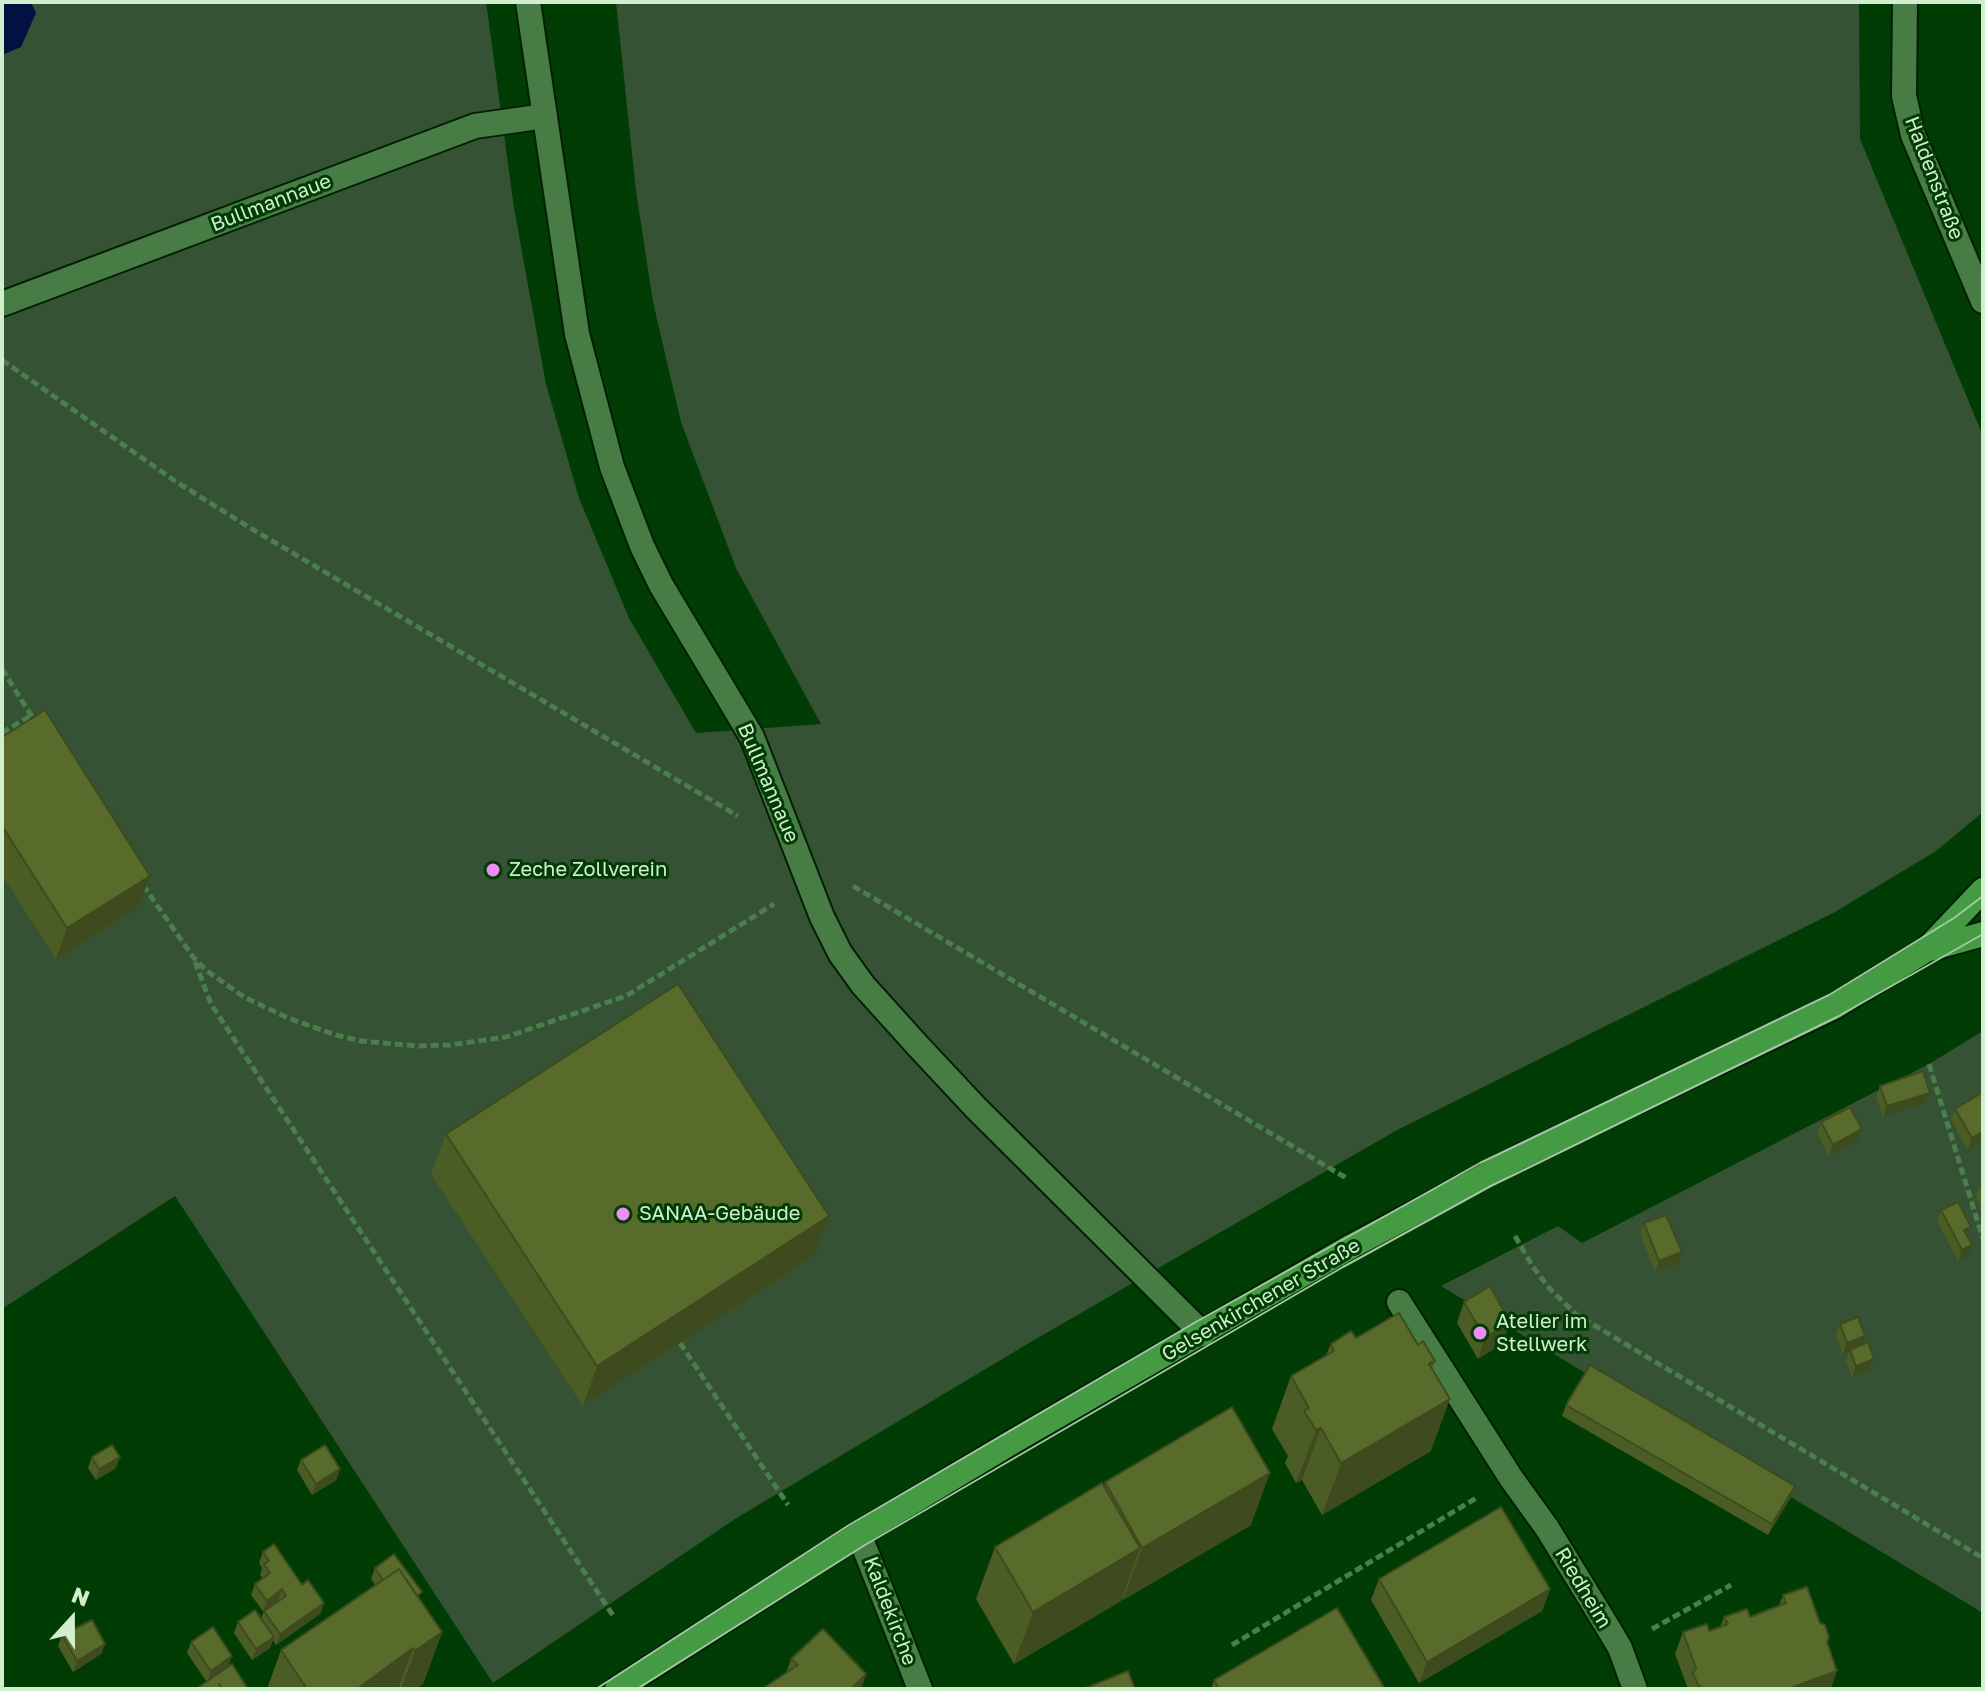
<!DOCTYPE html>
<meta charset="utf-8">
<style>
body{margin:0}
#map{position:relative;width:1985px;height:1691px;overflow:hidden;background:#003c03;font-family:"Golos Text",sans-serif}
canvas{display:block}
.frame{position:absolute;inset:0;border:4px solid #d1eecf;pointer-events:none}
.north{position:absolute;left:32px;top:1579px;width:80px;height:80px;-webkit-text-stroke:6px #003c03;paint-order:stroke;rotate:21deg;font-size:22px;font-weight:700;line-height:32px;text-align:center;color:#d1eecf}
.north::after{content:'';display:block;margin:auto;width:28px;height:36px;background:#d1eecf;clip-path:polygon(50% 0,100% 100%,50% 72%,0 100%)}
</style>
<div id="map">
<canvas width="1985" height="1691"></canvas>
<div class="frame"></div>
<div class="north">N</div>
</div>
<script>
const context = document.querySelector('canvas').getContext('2d');
context.lineJoin = 'round';
function paint(path, color) { context.fillStyle = color; context.fill(path, 'evenodd'); }
const toPath = rows => new Path2D(rows.map(r => 'M' + r).join(''));
function strokePath(path, color, width, dash) { context.strokeStyle = color; context.lineWidth = width; context.lineCap = dash ? 'butt' : 'round'; context.setLineDash(dash || []); context.stroke(path); }
function drawText(font, color, halo, rows, align = 'center') {
  context.font = font + ' "Golos Text",sans-serif'; context.lineWidth = 6; context.setLineDash([]); context.textBaseline = 'middle'; context.strokeStyle = halo; context.fillStyle = color; for (const [text, x, y, turn = 0] of rows) {
    context.save(); context.translate(x, y); context.rotate((+turn || 0) * Math.PI / 180); context.textAlign = isNaN(turn) ? turn : align; if (halo) context.strokeText(text, 0, 0); context.fillText(text, 0, 0); context.restore();
  }
}
const green = toPath([
 [2,2,486,2,514,208,546,384,579,498,629,618,696,733,821,724,736,568,681,422,653,302,636,191,616,2,1859,2,1860,139,1983,436,1983,812,1936,851,1835,912,1397,1130,1029,1343,735,1519,493,1683,175,1196,2,1309],
 [1983,1031,1983,1613,1441,1286,1558,1226,1582,1243,1929,1064]
]);
const water = toPath([
 [2,2,31,2,36,13,21,47,2,55]
]);
const path = toPath([
 [2,360,175,481,252,529,738,816],
 [2,669,36,723],
 [2,733,32,715],
 [143,885,193,957,207,971,244,997,288,1018,336,1035,361,1041,418,1046,450,1045,506,1037,626,996,774,904],
 [853,886,1348,1179],
 [195,962,211,1004,614,1617],
 [1929,1064,1983,1239],
 [1515,1236,1533,1267,1550,1289,1577,1315,1983,1558],
 [680,1343,788,1505],
 [1652,1629,1731,1585],
 [1232,1645,1478,1497]
]);
const minor = toPath([
 [528,2,577,334,612,467,642,546,661,585,752,737,822,917,840,953,863,985,918,1046,976,1108,1203,1334],
 [1905,2,1904,96,1913,135,1983,301],
 [2,304,475,126,545,116],
 [1399,1302,1511,1478,1547,1528,1607,1626,1620,1648,1635,1689],
 [859,1534,920,1689]
]);
const major = toPath([
 [1926,950,1983,890],
 [617,1689,859,1534,1014,1441,1352,1246,1514,1160,1834,1007,1926,950,1983,934]
]);
const tram = toPath([
 [596,1689,849,1525,1194,1323,1480,1163,1829,995,1954,918,1983,896],
 [637,1689,865,1545,1343,1267,1491,1186,1837,1017,1983,934]
]);
const wall = toPath([
 [2,737,150,876,139,907,56,959,2,875],
 [1880,1086,1930,1093,1926,1103,1883,1117,1876,1097],
 [1983,1092,1983,1141,1968,1149,1951,1120,1955,1109],
 [1821,1122,1862,1129,1858,1140,1829,1156,1817,1133],
 [446,1134,829,1216,815,1255,583,1406,431,1174],
 [1983,1182,1983,1218,1976,1195,1980,1184],
 [1941,1210,1967,1236,1972,1245,1968,1256,1958,1261,1937,1221],
 [1644,1223,1682,1252,1678,1263,1655,1272,1640,1234],
 [1464,1302,1503,1343,1478,1359,1457,1323],
 [1840,1324,1862,1345,1874,1359,1870,1370,1852,1377,1846,1361,1849,1351,1843,1354,1836,1335],
 [1356,1338,1418,1345,1435,1361,1432,1369,1431,1451,1322,1515,1302,1480,1296,1483,1285,1463,1288,1456,1272,1429,1291,1376,1326,1355,1331,1344],
 [1566,1405,1791,1497,1768,1535,1562,1416],
 [92,1457,116,1468,96,1480,88,1468],
 [301,1460,340,1469,336,1480,312,1495,297,1470],
 [1105,1482,1251,1525,1123,1600,1122,1598,1121,1601,1014,1664,976,1599,995,1547,1104,1486],
 [263,1552,324,1603,320,1614,276,1645,273,1640,270,1648,252,1660,234,1633,238,1622,261,1619,264,1611,278,1601,263,1611,251,1595,255,1584,263,1578,260,1575,262,1568,259,1563],
 [375,1568,420,1599,442,1632,423,1684,416,1689,267,1689,281,1650,375,1585,371,1579],
 [1379,1579,1550,1589,1542,1611,1419,1683,1371,1600],
 [1783,1595,1827,1642,1831,1689,1688,1689,1675,1654,1683,1632,1709,1631,1720,1627,1724,1617,1750,1617,1779,1606],
 [62,1635,105,1644,101,1654,73,1672,58,1646],
 [191,1642,229,1666,206,1681,187,1653],
 [791,1659,866,1674,861,1689,762,1689,786,1673],
 [1214,1680,1385,1689,1211,1689]
]);
const shadedWall = toPath([
 [150,876,139,907,56,959,67,928],
 [1930,1093,1926,1103,1883,1117,1887,1106],
 [1862,1129,1858,1140,1829,1156,1833,1145],
 [1983,1132,1983,1141,1968,1149,1972,1138],
 [829,1216,815,1255,583,1406,597,1366],
 [1972,1245,1968,1256,1958,1261,1962,1250],
 [1682,1252,1678,1263,1655,1272,1659,1261],
 [1510,1322,1503,1343,1478,1359,1485,1338],
 [1865,1336,1861,1347,1843,1354,1847,1343],
 [1874,1359,1870,1370,1852,1377,1856,1366],
 [1450,1399,1431,1451,1322,1515,1341,1463],
 [1321,1428,1302,1480,1296,1483,1316,1430],
 [120,1457,116,1468,96,1480,99,1469],
 [340,1469,336,1480,312,1495,316,1484],
 [1270,1473,1251,1525,1123,1600,1142,1548],
 [1795,1486,1791,1497,1768,1535,1772,1524],
 [1140,1548,1121,1601,1014,1664,1033,1612],
 [282,1589,278,1600,263,1611,267,1601],
 [1550,1589,1542,1611,1419,1683,1427,1662],
 [324,1603,320,1614,276,1645,280,1634],
 [442,1632,423,1684,416,1689,401,1689,415,1651],
 [274,1637,270,1648,252,1660,256,1649],
 [105,1644,101,1654,73,1672,77,1661],
 [413,1648,398,1689,357,1689],
 [232,1656,228,1667,207,1682,211,1671],
 [1837,1671,1831,1689,1788,1689],
 [866,1674,861,1689,852,1689,853,1687]
]);
const building = toPath([
 [45,710,150,876,67,928,2,826,2,737,45,710],
 [678,984,829,1216,597,1366,446,1134,678,984],
 [1923,1071,1930,1093,1887,1106,1880,1086,1923,1071],
 [1983,1092,1983,1132,1972,1138,1955,1109,1983,1092],
 [1850,1107,1862,1129,1833,1145,1821,1122,1850,1107],
 [1983,1182,1983,1194,1980,1184,1983,1182],
 [1958,1202,1971,1227,1964,1230,1972,1245,1962,1250,1941,1210,1958,1202],
 [1666,1215,1682,1252,1659,1261,1644,1223,1666,1215],
 [1490,1286,1510,1322,1485,1338,1464,1302,1490,1286],
 [1399,1313,1418,1345,1423,1341,1435,1361,1429,1364,1450,1399,1341,1463,1321,1428,1316,1430,1304,1411,1309,1408,1291,1376,1334,1351,1331,1344,1351,1331,1356,1338,1399,1313],
 [1858,1317,1865,1336,1847,1343,1840,1324,1858,1317],
 [1868,1342,1874,1359,1856,1366,1850,1350,1868,1342],
 [1590,1365,1795,1486,1772,1524,1566,1405,1590,1365],
 [1232,1407,1270,1473,1142,1548,1105,1482,1232,1407],
 [112,1445,120,1457,99,1469,92,1457,112,1445],
 [325,1445,340,1469,316,1484,301,1460,325,1445],
 [1102,1483,1140,1548,1033,1612,995,1547,1102,1483],
 [1501,1507,1550,1589,1427,1662,1379,1579,1501,1507],
 [274,1544,302,1585,308,1580,324,1603,280,1634,264,1611,286,1596,282,1589,267,1601,255,1584,270,1573,264,1564,269,1561,263,1552,274,1544],
 [394,1554,422,1592,417,1596,399,1569,383,1580,375,1568,394,1554],
 [399,1569,442,1632,415,1651,413,1648,357,1689,307,1689,281,1650,399,1569],
 [1807,1587,1820,1623,1825,1625,1829,1637,1827,1642,1837,1671,1788,1689,1703,1689,1698,1685,1693,1673,1696,1668,1683,1632,1707,1624,1709,1631,1728,1624,1724,1617,1747,1609,1750,1617,1786,1603,1783,1595,1807,1587],
 [1337,1608,1385,1689,1219,1689,1214,1680,1337,1608],
 [255,1610,274,1637,256,1649,238,1622,255,1610],
 [92,1620,105,1644,77,1661,62,1635,92,1620],
 [213,1627,232,1656,211,1671,191,1642,213,1627],
 [823,1629,866,1674,853,1687,854,1689,762,1689,798,1665,791,1659,823,1629],
 [232,1664,248,1689,222,1689,219,1684,222,1689,196,1689,232,1664],
 [1128,1671,1135,1689,1083,1689,1128,1671]
]);
const markers = [
 [493,870,8,"#ee8cf9"],
 [623,1214,8,"#ee8cf9"],
 [1480,1333,8,"#ee8cf9"]
];
const streetNames = [
 ["Haldenstraße",1934,178,69],
 ["Bullmannaue",271,203,-21],
 ["Bullmannaue",768,783,67],
 ["Gelsenkirchener Straße",1261,1300,-30],
 ["Riedheim",1583,1588,59],
 ["Kaldekirche",890,1611,69]
];
const poiNames = [
 ["Zeche Zollverein",509,870],
 ["SANAA-Gebäude",639,1214],
 ["Atelier im",1496,1322],
 ["Stellwerk",1496,1345]
];
paint(green, '#355234');
paint(water, '#021140');
strokePath(minor, '#031f04', 28);
strokePath(major, '#031f04', 28);
strokePath(path, '#4c7d4d', 5, [8, 4]);
strokePath(minor, '#477d45', 24);
strokePath(major, '#459b44', 24);
strokePath(tram, '#a4c7a3', 2);
paint(wall, '#4c5c25');
paint(shadedWall, '#3e4b1e');
paint(building, '#586b2b');
strokePath(building, '#3e4b1e', 2);
for (const [x, y, r, color] of markers) { const dot = new Path2D(); dot.arc(x, y, r, 0, 2 * Math.PI); context.fillStyle = color; context.fill(dot); strokePath(dot, '#003c03', 3); }
drawText('20px', '#d1eecf', '#003c03', streetNames);
drawText('20px', '#d1eecf', '#003c03', poiNames, 'left');
</script>
